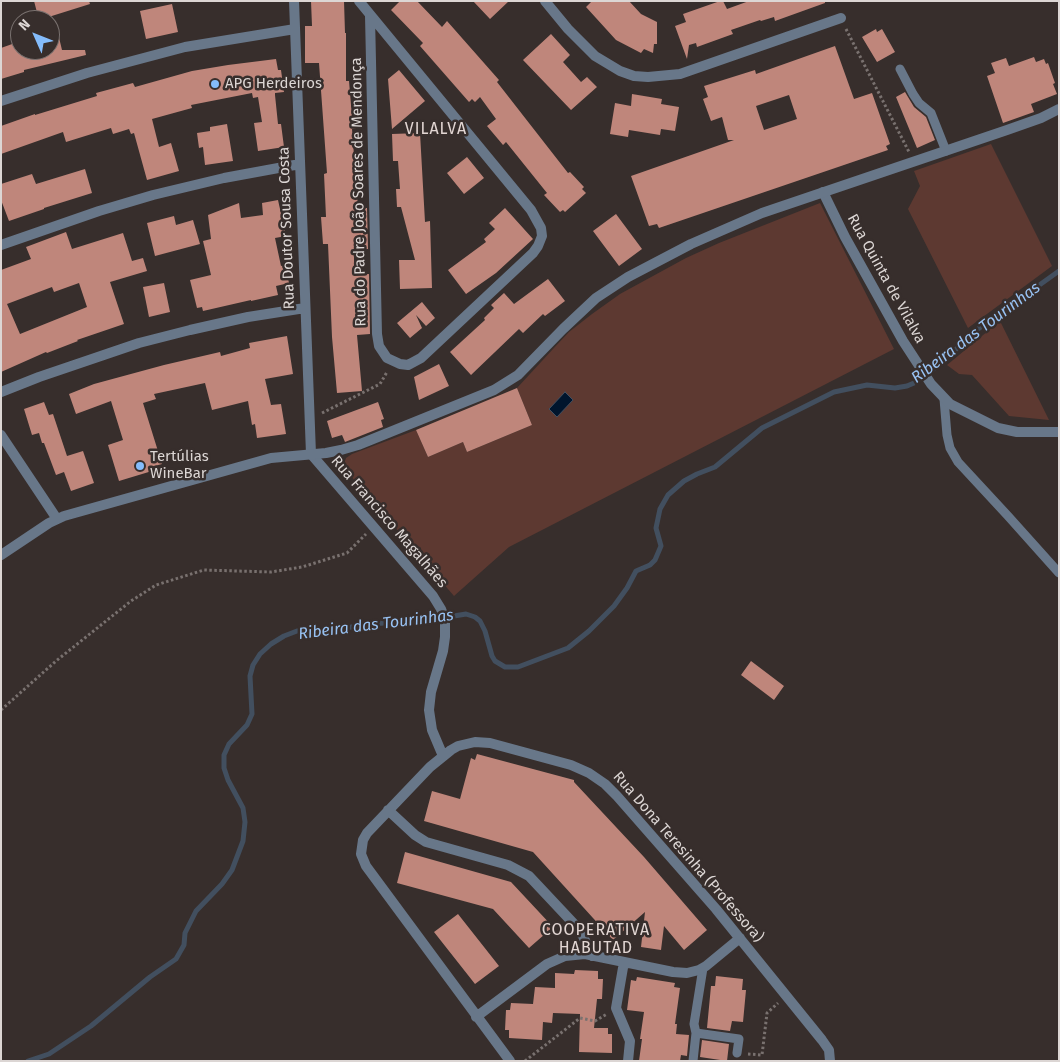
<!DOCTYPE html>
<meta charset="utf-8">
<style>
body{margin:0}
#map{position:relative;width:1060px;height:1062px;overflow:hidden;background:#372e2c;font-family:"Fira Sans",sans-serif}
canvas{display:block}
.frame{position:absolute;inset:0;border:2px solid #dcd6d4;pointer-events:none}
.north{position:absolute;left:10px;top:10px;width:50px;height:50px;box-sizing:border-box;background:#372e2c;border:1px solid #79716f;border-radius:50%;rotate:314deg;font-size:14px;font-weight:700;line-height:20px;text-align:center;color:#dcd6d4}
.north::after{content:'';display:block;margin:auto;width:18px;height:22px;background:#84bcfb;clip-path:polygon(50% 0,100% 100%,50% 72%,0 100%)}
</style>
<div id="map">
<canvas width="1060" height="1062"></canvas>
<div class="frame"></div>
<div class="north">N</div>
</div>
<script>
const context = document.querySelector('canvas').getContext('2d');
context.lineJoin = 'round';
function paint(path, color) { context.fillStyle = color; context.fill(path, 'evenodd'); }
const toPath = rows => new Path2D(rows.map(r => 'M' + r).join(''));
function strokePath(path, color, width, dash) { context.strokeStyle = color; context.lineWidth = width; context.lineCap = dash ? 'butt' : 'round'; context.setLineDash(dash || []); context.stroke(path); }
function drawText(font, color, halo, rows, align = 'center') {
  context.font = font + ' "Fira Sans",sans-serif'; context.lineWidth = 5; context.setLineDash([]); context.textBaseline = 'middle'; context.strokeStyle = halo; context.fillStyle = color; for (const [text, x, y, turn = 0] of rows) {
    context.save(); context.translate(x, y); context.rotate((+turn || 0) * Math.PI / 180); context.textAlign = isNaN(turn) ? turn : align; if (halo) context.strokeText(text, 0, 0); context.fillText(text, 0, 0); context.restore();
  }
}
const green = toPath([
 [991,144,1052,266,968,328,908,209,920,186,914,171],
 [820,203,894,349,509,547,454,596,343,467,346,458,352,454,416,430,428,457,463,442,467,452,532,425,517,388,553,349,569,332,592,314,620,294,686,258,719,243],
 [1000,321,1049,420,1009,416,972,375,959,374,947,365]
]);
const water = toPath([
 [565,392,573,400,557,417,549,409,565,392]
]);
const stream = toPath([
 [28,1061,49,1054,91,1026,150,977,176,959,184,945,185,933,196,911,222,884,232,870,243,841,245,822,243,808,228,780,224,768,224,755,229,744,247,725,252,714,250,676,253,665,260,654,271,644,284,636,297,631,344,628,383,623,418,622,466,614,475,617,480,621,485,631,492,656,495,661,505,667,518,667,568,648,589,631,614,606,627,588,636,571,650,565,655,560,661,546,656,528,660,509,668,495,684,481,697,474,715,467,762,428,834,392,867,385,895,388,907,386,914,383,939,365,978,329,1059,271]
]);
const building = toPath([
 [34,1,89,1,90,4,39,20],
 [311,1,344,1,345,33,346,33,346,81,349,81,352,117,361,116,362,129,352,129,358,208,367,208,368,249,354,250,354,275,369,274,370,334,357,335,362,391,337,393,332,337,328,244,323,244,321,217,326,217,324,174,327,173,319,63,305,63,305,26,312,26],
 [400,1,417,1,442,27,447,21,499,80,497,82,568,173,570,172,584,187,582,189,586,193,565,212,563,210,560,212,544,195,547,193,506,142,503,145,487,126,496,119,480,97,475,102,472,99,469,102,420,46,423,43,391,10],
 [473,1,509,1,490,19],
 [592,1,629,1,641,14,657,22,657,44,654,44,653,53,644,49,641,53,616,40,586,7],
 [720,1,723,1,727,9,749,1,825,1,825,3,775,21,774,17,761,21,760,20,731,30,733,34,697,47,696,43,689,45,687,59,675,26,686,22,683,14],
 [172,4,178,32,146,39,140,11],
 [55,21,62,50,85,50,86,55,24,70,24,72,1,79,1,48,15,43,17,50,50,50,50,22],
 [876,29,877,32,882,29,895,52,877,62,862,37],
 [551,34,570,55,563,62,581,82,587,77,597,87,571,110,523,60],
 [835,46,854,99,872,93,890,144,886,146,888,150,659,228,657,224,649,226,631,176,734,140,728,140,722,117,711,121,703,99,708,97,704,86,755,70,756,74],
 [789,95,797,119,764,130,756,106],
 [1034,57,1036,62,1044,59,1046,64,1048,63,1055,83,1053,84,1057,94,1031,104,1034,112,1003,123,987,76,995,73,991,63,1006,58,1009,66],
 [276,59,278,70,281,70,284,92,275,93,275,95,278,124,281,124,284,147,258,151,254,123,262,122,258,97,253,98,252,93,191,105,192,108,152,119,159,147,171,143,179,171,147,180,134,133,131,134,129,129,113,134,111,128,66,142,63,132,1,154,1,126,35,114,35,115,97,96,96,93,133,83,135,87,192,71,228,65],
 [399,70,425,101,392,129,388,79],
 [905,92,914,107,926,117,935,140,917,148,896,97],
 [632,94,662,99,661,104,679,107,675,131,661,129,660,135,629,130,628,137,610,134,615,103,631,106],
 [227,124,233,161,205,165,203,147,199,148,197,133,210,131,210,127],
 [420,133,425,222,430,221,432,288,400,289,399,260,415,260,401,207,397,207,396,189,400,189,398,161,393,161,392,134],
 [467,157,484,178,464,194,447,173],
 [85,169,92,193,44,208,44,209,9,221,1,200,1,184,32,174,36,184],
 [278,200,286,236,275,238,281,266,285,265,289,283,276,286,278,295,251,301,251,300,203,311,202,307,197,308,190,280,211,275,203,241,211,239,208,215,239,203,241,218,263,215,262,203],
 [505,208,533,239,496,273,466,294,448,270,486,242,484,239,495,229,489,223],
 [616,214,642,249,619,266,593,231],
 [174,216,176,225,193,220,200,244,155,256,147,223],
 [66,232,72,249,123,233,132,261,143,258,147,271,110,282,124,324,77,340,78,341,47,353,46,352,1,372,1,270,31,259,26,247],
 [79,283,87,307,20,334,7,304,52,287,54,292],
 [548,279,565,301,545,316,543,314,523,333,519,329,471,375,450,352,485,320,484,318,494,308,491,305,504,293,514,304],
 [164,283,170,312,149,317,143,287],
 [422,302,435,318,426,326,416,315,422,328,410,338,397,323],
 [287,336,293,374,265,379,271,405,281,404,286,434,257,438,255,424,252,425,248,401,212,410,205,383,154,394,156,399,143,403,162,464,151,467,152,471,119,481,108,445,123,440,111,401,76,414,69,394,94,384,164,365,220,352,221,356,250,348,249,343],
 [439,364,449,386,419,400,414,377],
 [517,388,532,425,467,452,463,442,428,457,416,430],
 [44,402,49,415,53,414,67,456,83,451,94,483,71,491,64,472,56,475,44,443,42,443,39,433,32,435,24,409],
 [378,402,384,419,381,420,383,427,345,442,342,435,332,438,327,421],
 [751,661,784,686,774,700,741,675],
 [477,754,574,780,574,782,644,857,707,930,684,950,664,926,661,950,641,947,645,912,613,940,533,852,424,821,432,791,460,799,471,758,475,760],
 [405,852,511,882,553,927,529,948,493,909,397,883],
 [458,914,499,966,475,984,434,932],
 [575,970,598,971,598,979,603,979,602,999,597,999,594,1028,608,1028,608,1034,612,1034,612,1053,579,1052,580,1014,553,1013,552,1023,543,1022,542,1040,509,1038,509,1030,505,1030,506,1010,510,1010,511,1003,533,1004,535,987,555,988,555,973,574,974],
 [716,976,743,979,742,990,746,990,743,1022,732,1021,730,1031,707,1028,711,986,715,986],
 [637,977,675,983,674,987,680,988,675,1024,677,1024,676,1034,689,1035,687,1056,681,1055,680,1061,639,1061,642,1039,640,1039,644,1012,627,1010,631,980,636,981],
 [702,1040,729,1044,727,1061,700,1057]
]);
const path = toPath([
 [846,29,909,152],
 [322,413,380,384,387,372],
 [1,710,56,661,131,601,156,585,204,570,271,572,302,567,347,553,366,534],
 [748,1054,762,1055,767,1013,778,1003],
 [525,1061,580,1018,595,1021,607,1014]
]);
const service = toPath([
 [900,69,913,94,919,103,931,113,946,151],
 [944,399,947,435,950,448,958,462,1008,516,1059,573],
 [703,968,694,1024,696,1033,739,1039,737,1053],
 [693,1061,696,1033]
]);
const minor = toPath([
 [294,1,311,454,433,596,441,609,445,620,445,637,443,651,431,692,429,710,432,730,443,756],
 [359,1,531,210,541,228,542,236,538,246,533,253,421,358,408,365,400,364,387,358,379,346,377,334,370,16],
 [545,1,568,29,595,56,620,71,634,76,648,77,680,74,841,18],
 [1,101,87,73,185,47,295,29],
 [823,192,845,237,903,341,931,384,950,404,998,428,1017,432,1059,432],
 [1,245,99,211,153,195,224,178,300,164],
 [1,392,39,377,139,343,190,330,248,317,305,308],
 [388,810,415,835,426,842,508,865,529,876,575,925,583,936,592,956],
 [624,962,616,1008,630,1041,628,1061],
 [476,1017,547,964,565,956,585,954,673,972,687,973,699,970,706,966,740,938],
 [510,1061,366,866,361,854,363,840,367,833,430,767,451,750,458,746,475,742,490,743,571,765,589,773,605,784,617,796,716,909,822,1040,829,1050,830,1061]
]);
const tertiary = toPath([
 [1,435,57,519],
 [1,555,49,523,64,516,271,458,326,453,341,450,358,445,494,390,518,375,563,329,596,298,628,277,691,244,762,213,1007,130,1041,118,1059,109]
]);
const markers = [
 [215,84,5,"#84bcfb"],
 [140,466,5,"#84bcfb"]
];
const poiNames = [
 ["APG Herdeiros",225,84],
 ["Tertúlias",150,457],
 ["WineBar",150,474]
];
const streetNames = [
 ["Rua do Padre João Soares de Mendonça",359,192,-91],
 ["Rua Doutor Sousa Costa",287,228,-92],
 ["Rua Quinta de Vilalva",886,279,61],
 ["Rua Francisco Magalhães",389,522,49],
 ["Rua Dona Teresinha (Professora)",688,857,49]
];
const neighbourhoodNames = [
 ["VILALVA",436,130],
 ["COOPERATIVA",596,931],
 ["HABUTAD",596,949]
];
const waterNames = [
 ["Ribeira das Tourinhas",976,333,-37],
 ["Ribeira das Tourinhas",376,625,-7]
];
paint(green, '#5d3931');
paint(water, '#00152d');
strokePath(water, '#424f5f', 1);
strokePath(stream, '#424f5f', 5);
paint(building, '#bf867b');
strokePath(path, '#79716f', 3, [2.5, 2.5]);
strokePath(service, '#687789', 9);
strokePath(minor, '#687789', 10);
strokePath(tertiary, '#687789', 10);
for (const [x, y, r, color] of markers) { const dot = new Path2D(); dot.arc(x, y, r, 0, 2 * Math.PI); context.fillStyle = color; context.fill(dot); strokePath(dot, '#372e2c', 2); }
drawText('15px', '#dcd6d4', '#372e2c', poiNames, 'left');
drawText('15px', '#dcd6d4', '#372e2c', streetNames);
context.letterSpacing = '1px';
drawText('16px', '#e2d6d3', '#372e2c', neighbourhoodNames);
context.letterSpacing = '0px';
drawText('italic 16px', '#98c2f3', '#372e2c', waterNames);
</script>
